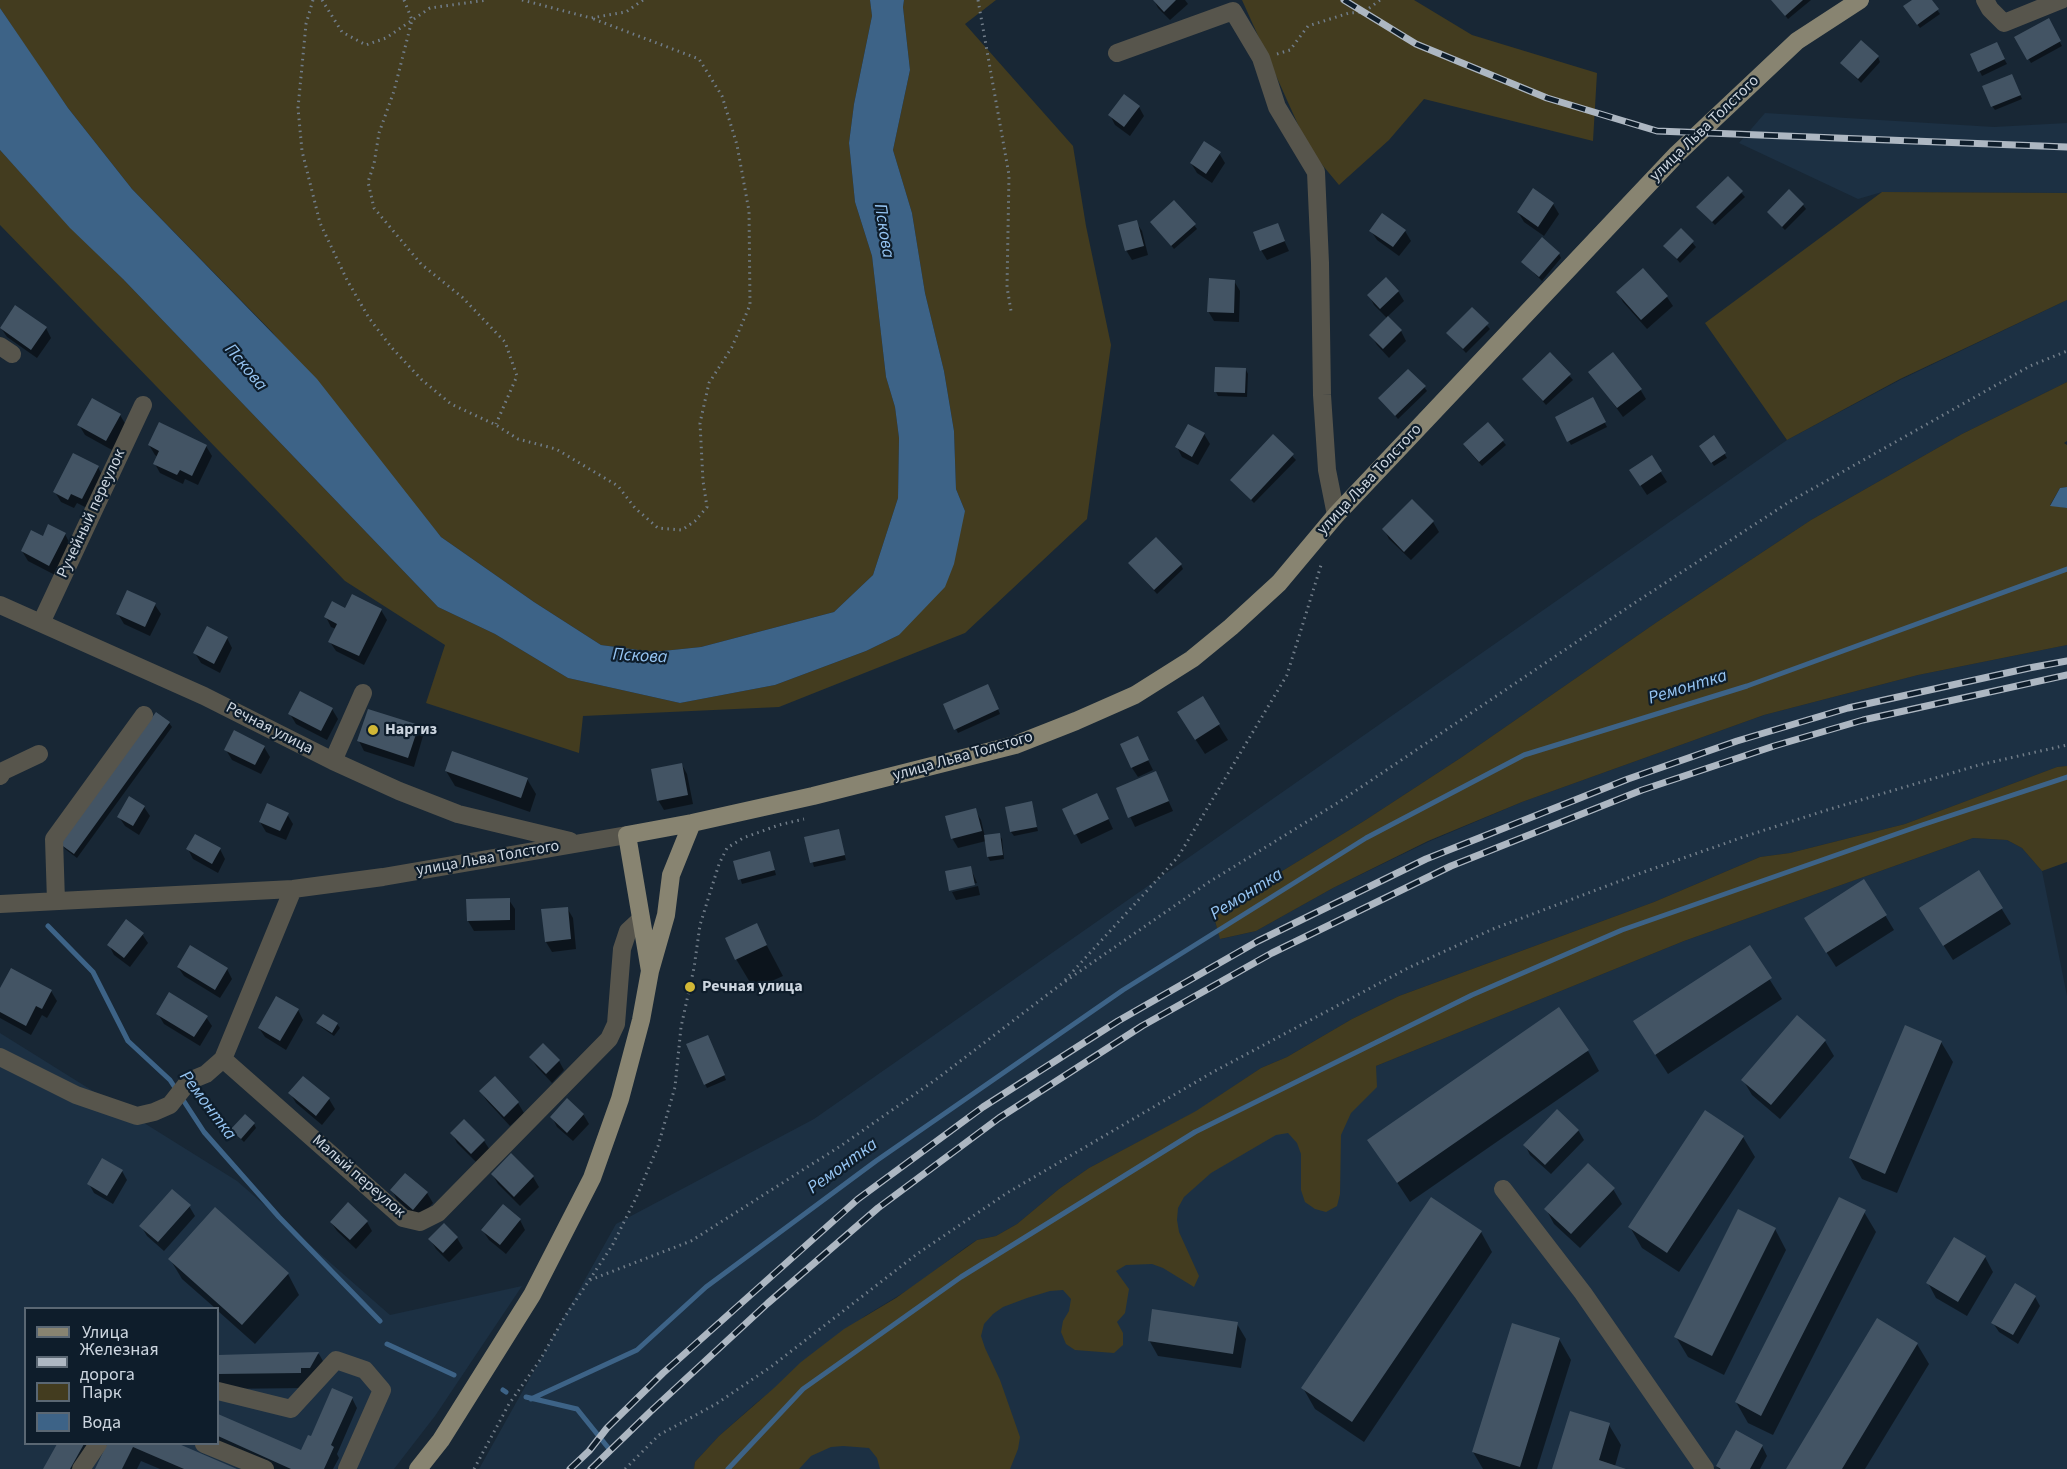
<!DOCTYPE html>
<meta charset="utf-8">
<style>
body{margin:0}
#map{position:relative;width:2067px;height:1469px;overflow:hidden;background:#182735;font-family:"Source Sans 3",sans-serif}
canvas{display:block}
.legend{position:absolute;left:24px;top:1307px;width:195px;height:138px;box-sizing:border-box;background:#0e1d2b;border:2px solid #5a6773;margin:0;padding:8px 10px;list-style:none;font-size:18px;color:#ccd5df}
.legend li{display:flex;align-items:center;gap:12px;height:30px}
.legend b{width:30px;border:2px solid #5a6773}
</style>
<div id="map">
<canvas width="2067" height="1469"></canvas>
<ul class="legend">
<li><b style="height:8px;background:#888471"></b>Улица</li>
<li><b style="height:8px;background:#adb7c2"></b>Железная дорога</li>
<li><b style="height:16px;background:#433c1f"></b>Парк</li>
<li><b style="height:16px;background:#3d6387"></b>Вода</li>
</ul>
</div>
<script>
const context = document.querySelector('canvas').getContext('2d');
context.lineJoin = 'round';
function paint(path, color) { context.fillStyle = color; context.fill(path, 'evenodd'); }
const toPath = rows => new Path2D(rows.map(r => 'M' + r).join(''));
function strokePath(path, color, width, dash) { context.strokeStyle = color; context.lineWidth = width; context.lineCap = dash ? 'butt' : 'round'; context.setLineDash(dash || []); context.stroke(path); }
function drawText(font, color, halo, rows, align = 'center') {
  context.font = font + ' "Source Sans 3",sans-serif'; context.lineWidth = 4.5; context.setLineDash([]); context.textBaseline = 'middle'; context.strokeStyle = halo; context.fillStyle = color; for (const [text, x, y, turn = 0] of rows) {
    context.save(); context.translate(x, y); context.rotate((+turn || 0) * Math.PI / 180); context.textAlign = isNaN(turn) ? turn : align; if (halo) context.strokeText(text, 0, 0); context.fillText(text, 0, 0); context.restore();
  }
}
const built = toPath([
 [1765,113,1994,127,2067,123,2067,193,1882,192,1858,199,1739,143],
 [2067,300,2067,382,1962,434,1811,520,1657,622,1462,757,1364,821,1220,909,1215,922,1221,939,1256,931,1333,888,1428,842,1522,802,1764,715,1918,675,2067,645,2067,766,2057,767,1905,824,1790,853,1760,857,1654,902,1399,996,1352,1019,1287,1057,1261,1068,1197,1111,1089,1168,1059,1189,1017,1224,996,1236,977,1240,966,1247,916,1285,865,1316,755,1404,719,1436,695,1462,694,1469,479,1469,616,1224,814,1119,1787,440,1900,380],
 [1973,838,2007,840,2022,848,2042,871,2067,996,2067,1469,1721,1469,1716,1466,1711,1469,733,1469,1376,1066,1684,941],
 [0,1033,237,1181,390,1315,522,1286,435,1416,394,1469,0,1469],
 [26,1308,218,1308,218,1444,26,1444]
]);
const green = toPath([
 [0,0,870,0,872,16,854,104,849,143,855,202,872,256,886,377,895,407,899,438,898,498,873,575,834,612,701,647,653,652,601,645,534,602,441,537,272,332,132,189,68,108,38,65,0,8],
 [904,0,996,0,965,24,1073,146,1086,226,1111,345,1087,519,965,633,779,707,583,716,579,753,426,703,445,645,345,581,0,225,0,150,70,227,123,279,438,607,495,634,568,678,680,703,775,685,866,651,899,635,965,511,956,489,954,431,944,371,925,293,912,213,893,150,910,70,903,7],
 [1242,0,1414,0,1472,35,1597,73,1593,141,1424,99,1389,140,1339,185,1309,149],
 [1882,192,2067,193,2067,300,1900,379,1787,440,1705,323],
 [2067,382,2067,441,2064,443,2067,445,2067,487,2060,488,2050,505,2067,508,2067,645,1918,675,1764,715,1522,802,1428,841,1333,888,1256,931,1220,939,1215,921,1220,909,1364,821,1462,757,1657,622,1811,520,1962,434],
 [2067,766,2067,862,2042,871,2022,848,2007,840,1973,838,1684,941,1376,1066,1377,1087,1351,1113,1341,1135,1340,1194,1337,1206,1326,1212,1315,1209,1305,1202,1301,1190,1301,1154,1297,1143,1288,1133,1276,1135,1211,1173,1184,1197,1178,1208,1177,1220,1179,1232,1199,1276,1194,1287,1163,1268,1152,1264,1126,1265,1116,1271,1129,1289,1125,1313,1117,1322,1123,1333,1123,1345,1114,1353,1075,1350,1066,1344,1061,1332,1063,1321,1069,1311,1071,1299,1063,1290,1050,1291,1027,1298,1003,1307,993,1314,984,1324,981,1336,985,1348,1000,1380,1020,1437,1018,1449,1010,1469,880,1469,877,1458,869,1448,843,1446,831,1447,811,1456,799,1469,694,1469,695,1462,719,1436,774,1388,801,1362,844,1329,896,1298,977,1240,996,1236,1017,1224,1059,1189,1089,1168,1196,1111,1261,1068,1287,1057,1352,1019,1399,996,1654,902,1760,857,1790,853,1905,824,2057,767]
]);
const water = toPath([
 [870,0,904,0,903,7,910,70,893,150,912,213,925,293,944,371,954,431,956,489,965,511,954,564,945,587,899,635,866,651,775,685,680,703,568,678,495,634,438,607,123,279,70,228,0,150,0,8,68,108,132,189,317,379,441,537,534,602,601,645,653,652,701,647,834,612,873,575,898,498,899,438,895,407,886,377,872,256,855,202,849,143,854,104,872,16],
 [2067,487,2067,508,2050,506,2060,488]
]);
const shadow = toPath([
 [1154,0,1185,0,1188,4,1170,20,1158,8],
 [1772,0,1811,0,1788,19],
 [1914,0,1930,0,1940,14,1920,28,1907,11],
 [2048,20,2062,46,2031,63,2016,37],
 [1996,44,2007,64,1982,76,1972,55],
 [1878,57,1880,62,1861,83,1842,63],
 [2014,80,2022,99,1995,110,1992,106],
 [1139,107,1144,116,1130,136,1115,125,1110,115],
 [1219,153,1225,163,1212,183,1197,173,1191,163],
 [1728,178,1745,197,1715,225,1701,211],
 [1553,204,1559,214,1544,236,1524,222,1518,212],
 [1803,205,1806,209,1785,230,1772,217],
 [1136,222,1142,231,1148,255,1132,260,1126,250],
 [1152,223,1194,225,1197,229,1174,249],
 [1277,225,1289,251,1267,260,1261,250],
 [1681,230,1696,247,1680,263,1665,246],
 [1371,231,1405,231,1411,241,1399,256,1377,240],
 [1559,254,1561,258,1542,281,1523,262],
 [1234,281,1240,291,1239,322,1214,321,1208,311],
 [1398,291,1404,301,1387,317,1401,331,1406,341,1389,358,1377,345,1371,335,1388,319,1374,305,1369,295],
 [1618,292,1667,297,1673,306,1647,329,1623,302],
 [1472,309,1490,329,1466,353,1451,337],
 [1,328,46,328,51,338,37,358,7,337],
 [1550,354,1573,380,1546,405,1524,380],
 [1246,370,1248,374,1247,397,1218,396,1216,392],
 [1590,372,1640,389,1646,399,1623,417],
 [1424,387,1427,391,1398,419,1380,398],
 [1592,399,1607,427,1571,445,1557,418],
 [120,415,126,425,112,450,85,435,79,425],
 [1488,424,1506,445,1482,466,1467,449],
 [1204,434,1210,444,1198,465,1182,457,1177,447],
 [1273,436,1296,460,1254,503,1232,480],
 [1714,437,1727,458,1714,466,1701,446],
 [149,445,206,446,212,456,198,485,185,479,183,484,160,473,155,464,158,457,155,455],
 [1651,457,1667,482,1647,495,1637,480],
 [98,467,103,477,87,508,77,503,74,508,61,502,55,492],
 [1412,501,1433,522,1439,532,1411,560,1389,539,1384,529],
 [65,534,70,544,55,575,28,561,22,551,44,538],
 [1130,564,1181,565,1183,569,1157,594],
 [155,605,161,614,150,636,124,624,118,614],
 [346,610,381,610,387,620,364,665,336,651,330,642,336,629,331,627,326,617],
 [227,638,232,648,220,673,201,663,195,653],
 [990,690,1000,714,958,733,956,729],
 [1202,698,1228,740,1205,754,1188,728],
 [332,709,338,719,327,740,296,724,290,714],
 [169,723,172,727,77,858,65,849,62,844],
 [418,726,423,736,414,767,364,751,359,741],
 [1141,746,1153,770,1138,777,1132,768],
 [264,747,270,757,261,774,232,760,226,750],
 [682,765,687,774,693,804,664,810,658,800],
 [446,771,527,779,536,794,530,812,455,786],
 [1156,773,1173,811,1135,827,1117,789],
 [1031,803,1038,831,1014,836,1011,832],
 [1102,805,1113,829,1081,844,1064,810],
 [144,807,150,816,139,835,125,826,119,817],
 [975,810,981,820,985,837,999,835,1002,839,1004,859,990,861,988,857,986,841,958,848,952,838],
 [287,814,293,824,286,840,266,832,260,822],
 [838,831,846,860,814,867,805,838],
 [188,849,220,849,225,859,218,873,193,859],
 [771,857,776,875,742,884,735,862],
 [970,867,977,883,952,888,952,891,947,872],
 [1979,872,2011,924,1953,960,1929,923],
 [978,886,980,895,956,900,952,892],
 [509,900,515,909,515,930,474,931,468,921],
 [567,908,573,918,576,949,552,952,546,942,543,911],
 [1885,915,1894,930,1836,967,1814,933],
 [756,925,783,976,754,989,736,959],
 [142,934,148,943,130,967,114,955,109,945],
 [1749,947,1782,999,1668,1074,1647,1042],
 [178,967,227,969,232,979,220,998,184,976],
 [0,991,51,991,57,1001,47,1018,42,1015,31,1035,0,1018],
 [298,1010,303,1020,286,1050,265,1037,259,1028],
 [158,1014,206,1017,212,1026,200,1046,164,1024],
 [1797,1017,1825,1041,1834,1056,1780,1119,1752,1095,1743,1080],
 [318,1023,337,1024,340,1028,334,1036,321,1027],
 [710,1041,726,1080,707,1088,705,1084],
 [1941,1042,1953,1062,1897,1193,1862,1179,1850,1158],
 [1588,1051,1599,1071,1410,1202,1369,1140],
 [531,1058,559,1061,564,1070,552,1083,537,1067],
 [303,1078,329,1099,335,1109,322,1125,296,1103,290,1093],
 [495,1079,518,1103,524,1113,510,1126,487,1101,481,1092],
 [583,1114,589,1124,573,1141,557,1127,552,1117],
 [254,1124,256,1128,244,1142,232,1130],
 [1578,1130,1584,1140,1551,1174,1530,1155,1525,1145],
 [452,1133,484,1141,490,1150,477,1163,457,1143],
 [1743,1137,1755,1157,1679,1272,1642,1248,1630,1227],
 [122,1171,127,1180,113,1204,94,1193,89,1184],
 [492,1174,533,1177,539,1187,520,1206,498,1184],
 [1613,1189,1622,1204,1580,1248,1554,1224,1546,1209],
 [392,1190,427,1193,433,1203,419,1219,397,1200],
 [189,1206,195,1216,164,1251,147,1236,141,1226],
 [1864,1212,1876,1232,1773,1435,1748,1423,1736,1402],
 [520,1220,525,1230,506,1254,489,1240,483,1231],
 [331,1222,367,1222,372,1231,356,1249,337,1231],
 [444,1225,457,1238,463,1248,449,1262,436,1249,430,1239],
 [1775,1229,1786,1250,1724,1375,1688,1357,1676,1337],
 [1481,1232,1492,1252,1364,1442,1315,1409,1303,1388],
 [1985,1257,1993,1272,1967,1316,1936,1298,1928,1283],
 [170,1259,288,1274,299,1295,255,1344,218,1311,218,1308,215,1308,182,1279],
 [2035,1297,2040,1306,2018,1344,1999,1332,1993,1323],
 [1237,1324,1246,1339,1241,1368,1158,1356,1149,1340],
 [1559,1339,1571,1360,1537,1469,1483,1469,1473,1452],
 [1917,1344,1929,1364,1865,1469,1787,1469],
 [319,1354,327,1368,309,1388,218,1389,218,1357],
 [352,1398,357,1408,337,1454,339,1458,333,1469,268,1469,218,1444,218,1415,300,1452],
 [1609,1425,1621,1445,1615,1466,1623,1469,1554,1469],
 [59,1444,101,1444,86,1469,44,1469],
 [109,1444,175,1444,233,1469,160,1469,141,1461,137,1469,97,1469],
 [1762,1446,1767,1456,1760,1469,1719,1469,1717,1466]
]);
const stream = toPath([
 [48,926,93,972,128,1041,170,1080,204,1132,279,1217,380,1321],
 [387,1344,454,1375],
 [503,1390,506,1392],
 [526,1397,577,1409,610,1450],
 [531,1399,637,1350,706,1287,876,1161,1123,990,1366,838,1524,755,1747,686,2067,569],
 [728,1469,803,1389,961,1277,1195,1132,1472,995,1622,930,1922,825,2067,777]
]);
const building = toPath([
 [1153,0,1176,0,1164,12],
 [1771,0,1803,0,1785,16],
 [1912,0,1932,0,1939,9,1917,25,1903,6],
 [2049,18,2061,41,2027,60,2014,37],
 [1861,40,1879,56,1858,79,1840,63],
 [1997,42,2005,59,1978,72,1970,54],
 [2012,74,2021,95,1991,107,1982,86],
 [1124,94,1140,106,1124,127,1108,115],
 [1204,141,1221,152,1206,174,1190,163],
 [1728,176,1743,191,1712,222,1696,207],
 [1533,188,1554,203,1538,227,1517,212],
 [1789,189,1804,204,1782,227,1767,212],
 [1174,200,1196,224,1171,246,1150,222],
 [1382,213,1406,230,1393,247,1369,231],
 [1137,220,1144,246,1125,251,1118,225],
 [1278,223,1285,241,1260,251,1253,232],
 [1681,228,1694,241,1677,259,1663,246],
 [1542,237,1560,253,1539,277,1521,262],
 [1643,268,1668,296,1641,320,1616,292],
 [1386,277,1399,291,1380,309,1367,295],
 [1209,278,1235,280,1234,313,1207,312],
 [15,305,47,327,31,350,0,328],
 [1472,307,1489,323,1463,349,1446,333],
 [1388,316,1402,330,1383,349,1369,335],
 [1550,352,1571,374,1543,401,1522,379],
 [1613,352,1642,389,1617,408,1588,372],
 [1215,367,1246,368,1245,393,1214,392],
 [1408,369,1426,386,1395,416,1378,398],
 [1593,397,1606,422,1567,442,1555,417],
 [92,398,121,414,106,441,77,425],
 [159,422,207,445,192,476,180,470,177,475,153,464,159,451,148,445],
 [1488,422,1504,440,1479,462,1463,444],
 [1188,424,1205,433,1192,457,1175,447],
 [1273,434,1294,454,1251,500,1230,480],
 [1714,435,1726,453,1711,463,1699,446],
 [73,453,99,466,82,499,71,494,68,500,53,492],
 [1652,455,1662,471,1640,486,1629,470],
 [1412,499,1434,521,1404,552,1382,529],
 [48,524,66,533,49,566,21,551,31,530,43,536],
 [1156,537,1182,564,1154,590,1128,563],
 [127,590,156,603,145,627,116,614],
 [352,594,382,609,359,656,328,642,337,624,324,617,332,601,345,608],
 [207,626,228,637,214,664,193,653],
 [988,684,999,709,954,730,943,704],
 [300,691,333,708,321,731,288,714],
 [1203,696,1220,724,1195,740,1177,712],
 [368,709,419,725,408,758,357,741],
 [156,712,170,722,74,854,60,844],
 [234,730,265,746,255,765,224,750],
 [1138,736,1149,760,1131,768,1120,744],
 [452,751,528,778,521,798,445,771],
 [682,763,688,795,657,801,651,769],
 [1156,771,1169,801,1128,818,1116,788],
 [1097,793,1109,819,1074,835,1062,809],
 [129,796,145,806,133,826,117,817],
 [1032,801,1037,827,1010,832,1005,807],
 [267,803,289,813,280,831,259,822],
 [976,808,982,831,951,839,945,816],
 [839,829,845,855,810,863,804,837],
 [1000,833,1003,855,987,857,984,835],
 [195,834,221,848,212,864,186,849],
 [770,851,775,870,738,880,733,861],
 [971,866,975,885,949,891,945,871],
 [1979,870,2003,908,1943,946,1919,908],
 [1864,879,1887,915,1826,953,1804,918],
 [510,898,510,920,467,921,466,899],
 [568,907,571,939,545,942,541,909],
 [126,919,144,933,124,958,107,945],
 [757,923,767,945,735,960,725,938],
 [190,945,228,968,215,990,177,967],
 [1750,945,1772,978,1655,1055,1633,1021],
 [11,968,52,990,42,1009,36,1006,26,1026,0,1012,0,988],
 [169,992,208,1016,194,1037,156,1014],
 [276,996,299,1009,280,1041,258,1028],
 [1559,1007,1589,1050,1397,1183,1367,1140],
 [323,1014,338,1023,332,1033,316,1023],
 [1797,1015,1826,1040,1771,1105,1741,1080],
 [1905,1025,1942,1041,1885,1174,1849,1158],
 [708,1035,725,1075,704,1085,686,1044],
 [543,1043,560,1060,546,1074,529,1057],
 [303,1076,330,1098,316,1116,288,1093],
 [495,1076,519,1102,504,1117,479,1091],
 [567,1098,584,1114,567,1133,550,1117],
 [1557,1109,1579,1130,1545,1165,1523,1145],
 [1705,1110,1744,1136,1667,1253,1628,1227],
 [245,1114,255,1123,241,1139,230,1130],
 [464,1119,485,1140,471,1154,450,1133],
 [511,1153,534,1176,514,1197,491,1174],
 [102,1158,123,1170,107,1196,87,1184],
 [1588,1163,1615,1188,1571,1234,1544,1209],
 [405,1173,428,1192,413,1210,390,1190],
 [172,1189,191,1205,158,1242,139,1226],
 [1431,1197,1482,1231,1352,1422,1301,1388],
 [1839,1197,1866,1210,1761,1416,1735,1402],
 [348,1202,368,1221,350,1240,330,1222],
 [503,1204,521,1219,500,1245,481,1230],
 [215,1207,289,1273,242,1325,168,1259],
 [1738,1209,1776,1228,1712,1356,1674,1337],
 [444,1223,458,1237,443,1253,428,1239],
 [1954,1237,1986,1256,1958,1302,1926,1283],
 [2015,1283,2036,1296,2013,1335,1991,1323],
 [1152,1309,1238,1322,1233,1354,1148,1341],
 [1877,1318,1918,1343,1842,1469,1786,1469],
 [1512,1323,1560,1338,1520,1467,1472,1452],
 [319,1352,310,1368,301,1368,301,1373,218,1374,218,1355],
 [332,1388,353,1397,331,1445,334,1447,324,1469,291,1469,218,1436,218,1414,301,1450,308,1435,311,1436],
 [1570,1411,1610,1423,1599,1460,1626,1469,1552,1469],
 [1736,1430,1763,1445,1750,1469,1721,1469,1716,1466],
 [57,1444,84,1444,70,1469,43,1469],
 [107,1444,179,1444,237,1469,184,1469,133,1447,122,1469,95,1469]
]);
const path = toPath([
 [313,0,306,24,298,108,302,151,320,223,347,280,369,318,392,348,422,380,451,404,496,425,518,439,556,449,618,486,635,508,658,528,682,530,695,521,707,507,703,481,700,423,709,383,732,347,750,305,749,211,737,145,722,96,699,59,591,18],
 [322,0,342,32,366,45,386,38,430,8,487,0],
 [404,0,412,20,394,91,379,133,374,164,368,182,374,208,421,264,462,297,505,342,517,376,496,424],
 [522,0,591,18,626,12,643,0],
 [978,0,1009,175,1007,287,1011,311],
 [1277,54,1290,50,1308,26,1349,13,1364,12,1380,0],
 [1065,980,1178,857,1287,675,1322,562],
 [590,1280,691,1241,842,1145,938,1078,1060,985,1209,882,1339,802,1633,604,1789,502,2030,366,2067,351],
 [474,1469,509,1404,540,1360,564,1318,612,1246,636,1198,658,1146,675,1087,681,1027,694,968,700,925,719,864,727,848,743,838,779,825,804,819],
 [625,1469,659,1435,716,1404,772,1366,917,1254,1007,1193,1213,1072,1408,968,1493,929,1641,873,1743,837,1827,810,1979,765,2067,745]
]);
const minor = toPath([
 [1985,0,1990,9,2004,23,2061,0],
 [1117,53,1233,11,1261,58,1277,107,1316,172,1320,263,1322,395,1327,470,1336,515],
 [0,346,12,354],
 [0,605,204,696,333,761,399,791,458,814,570,841],
 [41,623,143,405],
 [333,761,363,693],
 [0,776,3,771,39,754],
 [293,889,223,1059,403,1218,420,1222,438,1213,609,1039,616,1024,622,949,628,931,641,919],
 [56,901,54,839,144,715],
 [0,904,293,889,383,877,627,835],
 [0,1057,76,1095,137,1116,154,1112,170,1105,189,1081,206,1074,223,1059],
 [1503,1189,1583,1293,1705,1469],
 [218,1391,291,1409,336,1360,365,1370,382,1390,347,1469],
 [204,1444,265,1469],
 [81,1469,98,1444]
]);
const major = toPath([
 [650,971,627,835,692,823,813,796,1015,745,1076,721,1135,695,1192,659,1231,627,1279,583,1336,515,1677,154,1797,41,1860,0],
 [418,1469,441,1440,532,1295,592,1178,620,1099,641,1020,650,971,666,915,671,875,692,823]
]);
const rail = toPath([
 [1344,0,1416,44,1547,98,1657,131,2067,147],
 [570,1469,589,1451,607,1428,663,1373,858,1199,983,1107,1118,1021,1258,941,1426,859,1628,779,1737,741,1848,708,2029,668,2067,661],
 [591,1469,650,1412,768,1303,878,1208,999,1118,1142,1026,1272,953,1451,866,1642,790,1774,746,1863,720,2067,675]
]);
const markers = [
 [373,730,6,"#d1b736"],
 [690,987,6,"#d1b736"]
];
const streetNames = [
 ["улица Льва Толстого",1705,129,-44],
 ["улица Льва Толстого",1370,480,-47],
 ["Ручейный переулок",92,514,-65],
 ["Речная улица",269,729,27],
 ["улица Льва Толстого",963,757,-16],
 ["улица Льва Толстого",488,859,-10],
 ["Малый переулок",358,1177,41]
];
const poiNames = [
 ["Наргиз",385,730],
 ["Речная улица",702,987]
];
const waterNames = [
 ["Пскова",883,231,81],
 ["Пскова",245,368,50],
 ["Пскова",640,657,3],
 ["Ремонтка",1688,688,-17],
 ["Ремонтка",1247,895,-32],
 ["Ремонтка",207,1106,53],
 ["Ремонтка",843,1167,-36]
];
paint(built, '#1c3043');
paint(green, '#433c1f');
paint(water, '#3d6387');
paint(shadow, '#0007');
strokePath(stream, '#3d6387', 5);
paint(building, '#435464');
strokePath(path, '#717d89', 3, [1.5, 4.5]);
strokePath(minor, '#57554c', 18);
strokePath(major, '#888471', 18);
strokePath(rail, '#adb7c2', 7);
strokePath(rail, '#0e1d2b', 4.5, [14]);
for (const [x, y, r, color] of markers) { const dot = new Path2D(); dot.arc(x, y, r, 0, 2 * Math.PI); context.fillStyle = color; context.fill(dot); strokePath(dot, '#0e1d2b', 2); }
drawText('16px', '#ccd5df', '#0e1d2b', streetNames);
drawText('bold 16px', '#ccd5df', '#0e1d2b', poiNames, 'left');
drawText('italic 18px', '#96c5f3', '#0e1d2b', waterNames);
</script>
